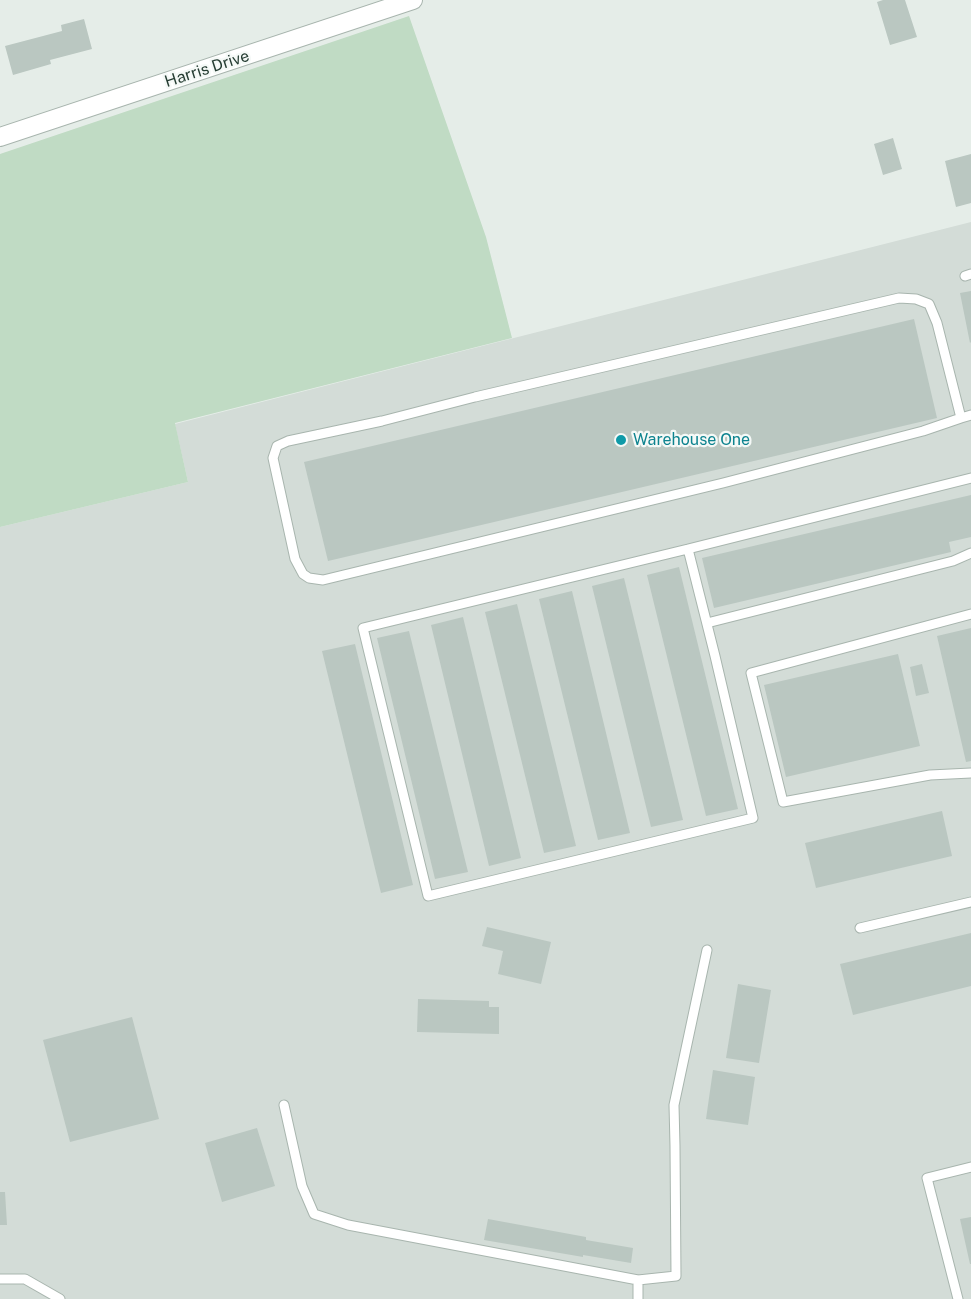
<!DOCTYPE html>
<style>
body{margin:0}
canvas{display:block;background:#e5ede8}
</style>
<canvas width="971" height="1299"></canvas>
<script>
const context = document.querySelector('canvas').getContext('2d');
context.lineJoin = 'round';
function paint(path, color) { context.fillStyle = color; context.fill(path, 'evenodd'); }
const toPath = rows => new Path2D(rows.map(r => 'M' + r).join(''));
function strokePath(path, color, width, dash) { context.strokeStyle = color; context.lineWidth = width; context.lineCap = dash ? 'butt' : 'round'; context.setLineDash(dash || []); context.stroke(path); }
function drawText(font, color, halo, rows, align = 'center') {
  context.font = font + ' "Public Sans",sans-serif'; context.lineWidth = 4.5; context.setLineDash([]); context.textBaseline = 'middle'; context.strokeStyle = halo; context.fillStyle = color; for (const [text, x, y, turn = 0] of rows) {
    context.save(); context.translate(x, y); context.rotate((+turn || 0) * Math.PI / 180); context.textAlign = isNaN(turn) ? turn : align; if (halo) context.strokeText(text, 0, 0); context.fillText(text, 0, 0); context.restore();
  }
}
const built = toPath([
 [971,222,971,1299,0,1299,0,527,188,482,175,424]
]);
const green = toPath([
 [409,16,486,237,512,338,175,423,188,482,0,527,0,154]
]);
const building = toPath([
 [883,0,905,0,917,37,890,45,877,2],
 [84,19,92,49,50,60,51,64,13,75,5,46,62,31,61,25],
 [893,138,902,169,883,175,874,144],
 [971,154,971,203,956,207,945,161],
 [971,291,971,342,970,343,960,293],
 [914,319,937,418,328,561,304,462],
 [971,495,971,537,949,542,951,552,714,608,702,558],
 [679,567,738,809,706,816,647,575],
 [624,578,683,820,651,827,592,586],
 [572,591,630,833,598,840,539,599],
 [517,604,576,846,544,853,485,612],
 [463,617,521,858,489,866,431,625],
 [971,628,971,761,966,762,937,636],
 [409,631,468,872,435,879,377,638],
 [355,644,413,885,381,893,322,651],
 [898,654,920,746,786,777,764,685],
 [922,664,929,693,916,696,910,667],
 [942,811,952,856,816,888,805,843],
 [487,927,551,942,541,984,498,974,503,951,482,946],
 [971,933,971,986,853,1015,840,964],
 [738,984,771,990,759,1063,726,1058],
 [418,999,489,1001,489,1007,499,1007,499,1034,417,1032],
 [132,1017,159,1119,70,1142,43,1040],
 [713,1070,755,1077,748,1125,706,1119],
 [257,1128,275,1186,222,1202,205,1143],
 [0,1192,5,1192,7,1225,0,1225],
 [971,1217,971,1264,970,1264,960,1219],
 [488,1219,586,1237,586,1240,633,1248,631,1263,583,1255,583,1257,484,1240]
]);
const service = toPath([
 [965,276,971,274],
 [961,418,937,323,929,304,916,299,899,298,475,397,382,421,288,441,277,446,273,458,295,559,303,574,309,578,323,580,723,483,923,431,961,418,971,415],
 [688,549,715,656,753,818,428,896,363,628,688,549,971,478],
 [971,614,751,673,783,802,930,775,971,773],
 [707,623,953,561,971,553],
 [860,928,971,902],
 [284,1105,302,1186,314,1214,348,1225,638,1280,638,1299],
 [0,1279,25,1279,60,1299],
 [638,1280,676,1276,675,1146,674,1105,707,950],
 [958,1299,927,1178,971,1167]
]);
const minor = toPath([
 [0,137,413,0]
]);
const markers = [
 [621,440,6,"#0f9aa8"]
];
const streetNames = [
 ["Harris Drive",207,69,-18]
];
const cultureNames = [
 ["Warehouse One",633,440]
];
paint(built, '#d3dcd7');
paint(green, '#c0dbc4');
paint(building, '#bac7c1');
strokePath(service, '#a8b5ae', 11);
strokePath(minor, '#a8b5ae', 20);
strokePath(service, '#fff', 9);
strokePath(minor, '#fff', 18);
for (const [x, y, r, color] of markers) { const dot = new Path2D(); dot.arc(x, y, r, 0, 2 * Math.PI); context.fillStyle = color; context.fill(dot); strokePath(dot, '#f5f9f7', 2); }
drawText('16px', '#263d33', '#f5f9f7', streetNames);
drawText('16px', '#0d838f', '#f5f9f7', cultureNames, 'left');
</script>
